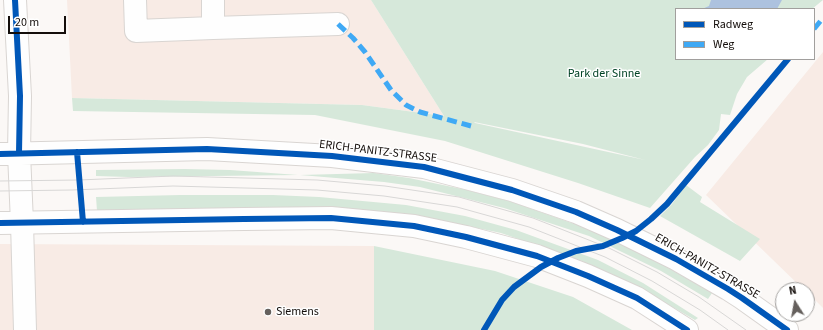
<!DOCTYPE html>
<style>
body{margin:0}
#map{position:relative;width:823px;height:330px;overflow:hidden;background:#fbf8f6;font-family:"Source Sans 3",sans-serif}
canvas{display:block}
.legend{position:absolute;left:675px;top:8px;width:140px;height:52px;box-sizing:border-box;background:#fff;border:1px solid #a19f9d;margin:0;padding:5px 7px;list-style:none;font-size:12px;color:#140e0b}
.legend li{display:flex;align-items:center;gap:8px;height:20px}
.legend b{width:20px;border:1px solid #a19f9d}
.north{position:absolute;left:775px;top:282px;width:40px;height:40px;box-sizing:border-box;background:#fff;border:1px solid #a19f9d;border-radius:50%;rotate:349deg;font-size:11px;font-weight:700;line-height:16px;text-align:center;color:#140e0b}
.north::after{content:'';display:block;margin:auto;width:14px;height:18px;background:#65605d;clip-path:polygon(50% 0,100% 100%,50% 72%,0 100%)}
.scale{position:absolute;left:8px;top:16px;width:58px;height:18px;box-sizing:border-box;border:2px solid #140e0b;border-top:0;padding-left:5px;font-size:12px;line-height:14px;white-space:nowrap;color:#140e0b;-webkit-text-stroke:3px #fff;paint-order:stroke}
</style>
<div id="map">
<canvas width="823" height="330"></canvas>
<ul class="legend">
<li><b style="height:5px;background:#0057b8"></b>Radweg</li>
<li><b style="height:5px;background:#3fa9f5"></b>Weg</li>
</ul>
<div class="north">N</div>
<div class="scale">20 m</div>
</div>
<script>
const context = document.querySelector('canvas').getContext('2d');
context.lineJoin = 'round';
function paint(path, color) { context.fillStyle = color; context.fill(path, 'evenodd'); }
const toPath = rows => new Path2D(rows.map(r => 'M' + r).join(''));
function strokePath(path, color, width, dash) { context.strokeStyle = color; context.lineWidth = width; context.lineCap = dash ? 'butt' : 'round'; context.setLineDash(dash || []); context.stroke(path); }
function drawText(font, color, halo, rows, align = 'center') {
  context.font = font + ' "Source Sans 3",sans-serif'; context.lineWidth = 3; context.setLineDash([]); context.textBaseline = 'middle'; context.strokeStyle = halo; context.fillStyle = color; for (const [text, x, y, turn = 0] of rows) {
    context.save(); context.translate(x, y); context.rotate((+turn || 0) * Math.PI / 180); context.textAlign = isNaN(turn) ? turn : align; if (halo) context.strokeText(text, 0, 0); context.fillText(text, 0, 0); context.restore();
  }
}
const built = toPath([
 [67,0,371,0,444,116,362,105,72,98],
 [823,52,823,308,807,292,807,290,804,290,706,195],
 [0,244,374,246,374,330,0,330]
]);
const green = toPath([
 [371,0,823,0,812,9,676,9,676,59,768,59,747,77,737,94,730,115,721,114,719,130,708,145,695,157,650,208,578,183,445,141,315,115,73,111,72,98,362,105,444,116],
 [474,122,583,144,645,160,475,123],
 [185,169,230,170,298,175,128,177,96,176,96,170],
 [374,173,409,178,467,190,509,201,589,229,649,257,712,293,708,299,661,271,589,236,504,208,420,187,384,182,300,175],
 [686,185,702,197,700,202,760,239,740,261,660,216,672,204],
 [180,195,273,195,319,197,406,205,465,216,516,230,598,260,643,283,698,318,695,320,669,305,582,261,501,233,429,218,97,211,96,197],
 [374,246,495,271,573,297,632,330,374,330]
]);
const water = toPath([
 [711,0,782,0,777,9,702,9,709,6]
]);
const minor = toPath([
 [135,0,136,31,213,28,213,0],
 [213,28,338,24],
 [22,223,25,330]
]);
const major = toPath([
 [15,0,20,96,19,153,22,223],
 [0,154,207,149,332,156,424,167,512,190,576,212,617,230,676,259,728,289,742,298,787,330],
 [0,223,244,219,331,218,414,226,466,237,537,256,588,276,637,298,687,330]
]);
const tram = toPath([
 [0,181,79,180,173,176,317,180,385,186,459,197,533,218,609,248,657,272,699,297,746,330],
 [0,191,72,190,173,186,317,190,384,196,457,207,529,227,605,257,652,281,700,310,728,330]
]);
const quiet = toPath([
 [338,24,353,38,365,52,391,90,406,105,420,112,471,126],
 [814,29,823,18]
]);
const cycleway = toPath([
 [15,0,20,96,19,153],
 [77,152,83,222],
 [0,154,207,149,332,156,424,167,512,190,576,212,617,230,676,259,728,289,742,298,787,330],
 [0,223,244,219,331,218,414,226,466,237,537,256,588,276,637,298,687,330],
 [484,330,502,300,514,287,541,267,558,258,576,251,603,246,622,238,636,231,651,219,667,204,788,59]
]);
const markers = [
 [268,312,4,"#65605d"]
];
const parkNames = [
 ["Park der Sinne",604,74]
];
const streetNames = [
 ["ERICH-PANITZ-STRASSE",378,152,7],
 ["ERICH-PANITZ-STRASSE",707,267,30]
];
const poiNames = [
 ["Siemens",276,312]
];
paint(built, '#f8ebe5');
paint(green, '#d6e8da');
paint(water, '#adc2df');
strokePath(minor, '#d9d5d2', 24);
strokePath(major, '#d9d5d2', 24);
strokePath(minor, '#fefefe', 22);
strokePath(major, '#fefefe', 22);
strokePath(tram, '#d8d7d6', 1);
strokePath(quiet, '#3fa9f5', 5, [10, 5]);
strokePath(cycleway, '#0057b8', 6);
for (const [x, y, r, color] of markers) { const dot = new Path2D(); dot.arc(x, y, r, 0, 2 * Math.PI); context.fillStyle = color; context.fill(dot); strokePath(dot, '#fff', 1.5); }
drawText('12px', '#004225', '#fff', parkNames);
drawText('12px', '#140e0b', '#fff', streetNames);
drawText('12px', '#140e0b', '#fff', poiNames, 'left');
</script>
